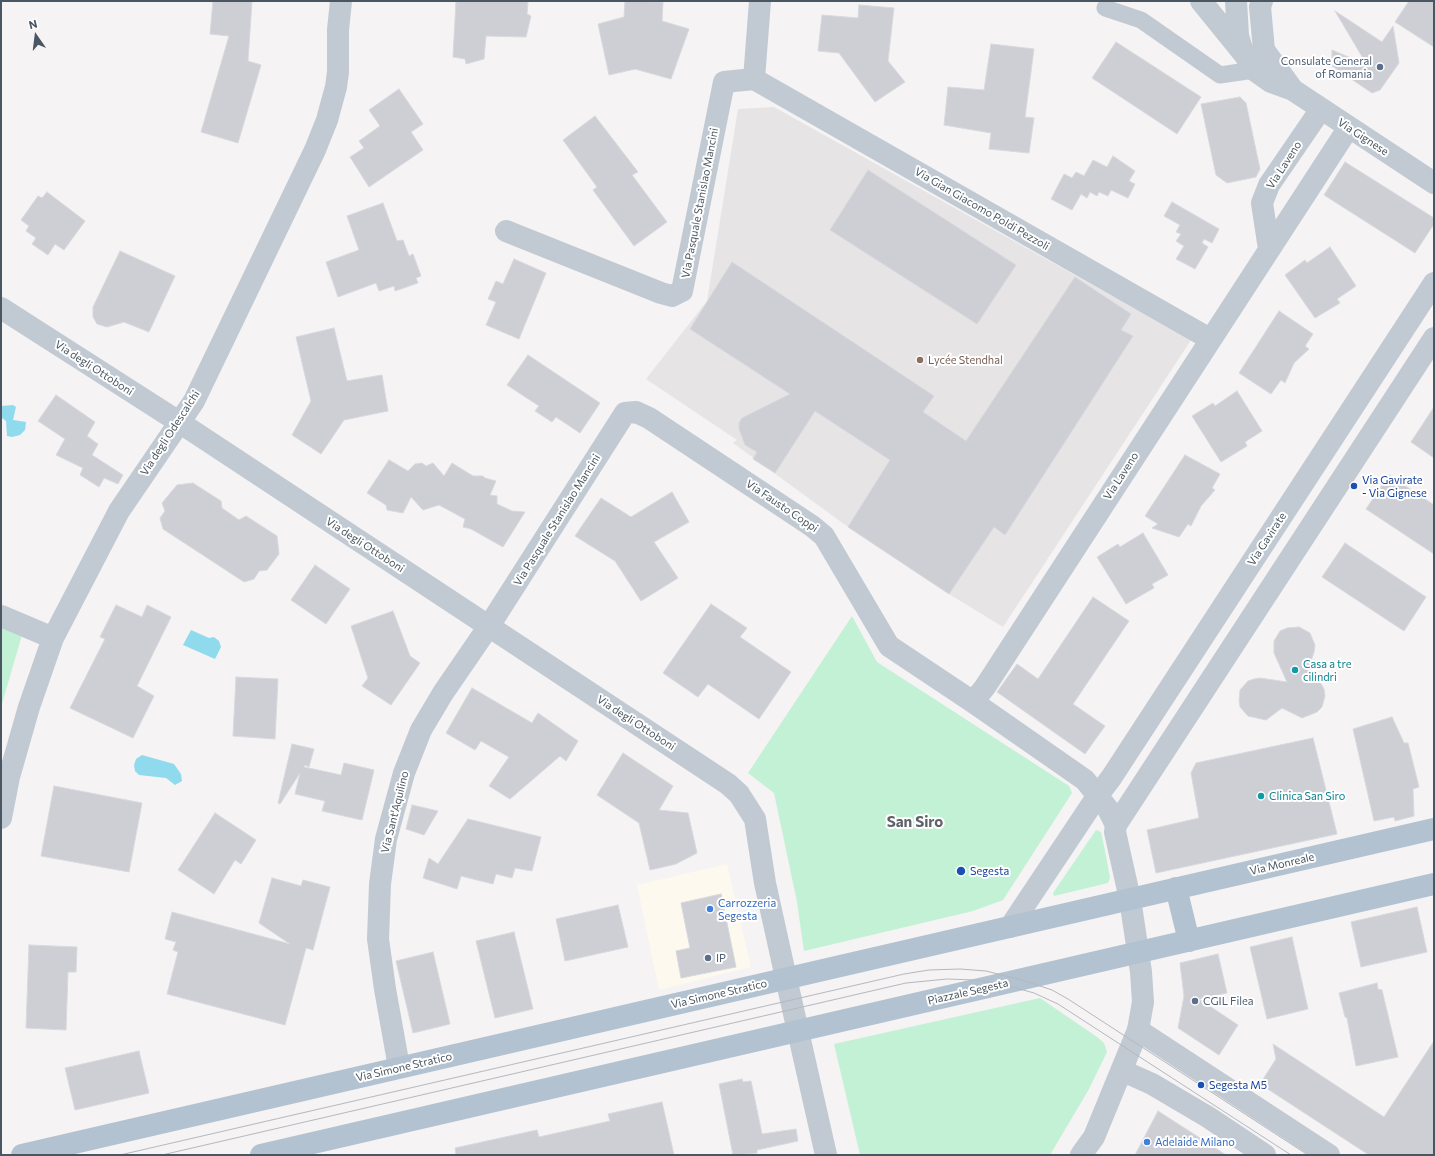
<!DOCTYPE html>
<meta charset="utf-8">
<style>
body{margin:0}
#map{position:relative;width:1435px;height:1156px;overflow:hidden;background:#f5f3f3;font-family:Commissioner,sans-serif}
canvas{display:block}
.frame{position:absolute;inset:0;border:2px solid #4a5661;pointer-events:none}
.north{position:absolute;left:16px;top:16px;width:40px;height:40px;-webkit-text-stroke:3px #fff;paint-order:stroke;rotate:346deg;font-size:11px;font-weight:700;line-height:16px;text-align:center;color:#4a5661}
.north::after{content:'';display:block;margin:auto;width:14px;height:18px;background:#4a5661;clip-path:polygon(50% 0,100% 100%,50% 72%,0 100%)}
</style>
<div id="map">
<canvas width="1435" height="1156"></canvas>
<div class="frame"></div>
<div class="north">N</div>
</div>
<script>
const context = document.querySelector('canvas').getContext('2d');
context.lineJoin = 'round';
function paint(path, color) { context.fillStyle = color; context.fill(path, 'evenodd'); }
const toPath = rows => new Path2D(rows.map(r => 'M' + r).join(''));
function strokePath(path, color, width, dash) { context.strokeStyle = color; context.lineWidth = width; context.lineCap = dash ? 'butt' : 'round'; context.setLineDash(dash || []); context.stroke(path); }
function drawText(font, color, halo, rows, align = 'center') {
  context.font = font + ' Commissioner,sans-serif'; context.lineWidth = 4; context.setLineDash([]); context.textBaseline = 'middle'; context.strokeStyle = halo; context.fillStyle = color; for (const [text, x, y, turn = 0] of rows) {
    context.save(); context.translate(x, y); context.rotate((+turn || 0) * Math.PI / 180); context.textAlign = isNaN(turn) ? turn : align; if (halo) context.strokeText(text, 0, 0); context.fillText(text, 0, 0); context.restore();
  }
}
const commercial = toPath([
 [727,864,751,967,659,990,637,885]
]);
const education = toPath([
 [774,107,1191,340,1003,627,949,594,848,527,733,443,737,440,646,379,707,301,738,109]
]);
const green = toPath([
 [852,616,877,662,1069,786,1072,793,1003,900,973,911,804,951,797,902,774,793,748,773],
 [1,626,22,635,1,707],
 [1096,830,1101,832,1105,851,1110,878,1108,883,1054,896,1053,893],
 [1040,998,1097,1037,1104,1043,1107,1052,1089,1089,1050,1155,860,1155,834,1044]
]);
const water = toPath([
 [13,405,16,407,13,420,26,422,25,430,20,435,12,437,7,436,6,421,1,417,1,406],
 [191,630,209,638,214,637,219,641,221,647,215,659,183,645],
 [142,755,174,764,181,774,182,781,175,785,166,778,139,775,135,771,134,765,136,759]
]);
const building = toPath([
 [213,1,252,1,248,61,261,65,238,143,201,132,229,36,210,34,213,1],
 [456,1,528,1,527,14,531,16,526,37,486,36,484,59,466,64,465,59,453,57,456,1],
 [625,1,663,2,662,21,689,29,671,79,635,69,609,75,598,24,624,17,625,1],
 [1409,1,1434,1,1434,47,1395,22,1409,1],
 [859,5,894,8,888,61,905,82,875,102,839,53,818,51,822,15,858,18,859,5],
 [1335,11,1382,42,1393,26,1399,63,1380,90,1372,93,1332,66,1332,50,1367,65,1335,11],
 [1116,42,1201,97,1177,134,1092,78,1116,42],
 [991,44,1034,49,1025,117,1034,118,1029,153,989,149,991,133,944,125,948,87,984,90,991,44],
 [399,89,423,124,411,132,423,150,369,187,350,157,364,148,359,141,380,126,369,110,399,89],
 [1240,97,1246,103,1260,169,1256,177,1227,183,1216,175,1201,104,1240,97],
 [595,116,638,172,632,175,667,222,634,246,593,190,597,187,563,140,595,116],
 [1113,156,1135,171,1129,181,1135,184,1128,198,1111,190,1108,196,1099,192,1097,196,1090,192,1087,198,1081,194,1072,210,1051,199,1064,174,1072,178,1076,172,1084,176,1093,160,1107,167,1113,156],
 [1345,162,1434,218,1434,224,1415,253,1324,195,1345,162],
 [868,170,1016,265,977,324,830,230,868,170],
 [47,192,85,221,64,250,55,244,48,255,32,244,36,238,26,231,29,226,21,220,38,196,42,198,47,192],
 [1172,202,1219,229,1212,243,1204,239,1202,243,1208,247,1195,269,1176,259,1184,246,1176,241,1181,234,1176,232,1180,225,1164,216,1172,202],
 [383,203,397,241,403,240,409,256,413,254,421,276,416,278,418,283,395,291,394,286,379,291,376,283,338,297,326,262,359,250,347,216,383,203],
 [1330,247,1356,286,1337,299,1340,303,1315,318,1285,275,1305,260,1307,263,1330,247],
 [120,251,175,276,149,332,124,322,107,327,97,324,93,317,93,307,120,251],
 [514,259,546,273,519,339,486,325,496,302,488,299,496,281,503,284,514,259],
 [732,262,934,396,923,412,966,441,1075,277,1131,314,1121,330,1133,336,1005,535,994,527,949,594,848,527,890,460,815,411,775,473,753,459,757,452,745,445,739,429,739,423,742,418,790,394,690,329,732,262],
 [1279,311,1313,334,1305,346,1309,349,1294,363,1285,383,1281,380,1271,394,1239,373,1279,311],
 [334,328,347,381,382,375,388,411,344,420,321,454,292,435,311,401,296,337,334,328],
 [528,355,600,403,580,433,556,417,552,422,535,411,539,406,507,385,528,355],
 [1237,391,1262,431,1245,442,1247,446,1221,462,1192,416,1213,403,1215,406,1237,391],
 [56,395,95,422,87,436,98,444,92,455,123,475,118,484,104,478,99,487,80,475,83,468,56,455,65,439,38,421,56,395],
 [1434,407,1434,458,1411,442,1434,407],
 [1185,455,1220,474,1212,488,1215,490,1201,506,1191,526,1188,524,1179,537,1152,528,1158,524,1145,516,1185,455],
 [389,460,408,471,415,464,422,463,426,466,433,463,444,476,452,463,473,476,483,476,485,478,496,481,490,495,497,496,497,504,512,511,525,512,503,547,471,529,463,527,465,519,439,505,423,510,411,497,403,513,387,510,386,505,367,493,389,460],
 [1389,475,1434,505,1434,554,1366,509,1389,475],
 [193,483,221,501,222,508,239,520,246,516,277,536,279,554,267,570,259,571,254,579,244,582,163,529,160,518,165,511,162,503,177,485,193,483],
 [672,492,689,522,654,542,678,578,641,601,615,561,575,536,601,498,631,517,672,492],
 [1143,533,1168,575,1152,584,1154,588,1126,604,1097,557,1118,544,1120,547,1143,533],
 [1345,543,1426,597,1404,631,1322,577,1345,543],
 [315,565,350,589,326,624,291,600,315,565],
 [1093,597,1129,621,1073,704,1105,726,1085,754,997,692,1017,664,1038,679,1093,597],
 [711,604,747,628,740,637,791,672,759,719,708,684,698,697,663,673,711,604],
 [116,605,142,617,147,605,171,617,137,686,154,696,133,738,70,708,105,639,100,637,116,605],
 [393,611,410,656,420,663,391,705,362,686,368,678,351,626,393,611],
 [1299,627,1310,633,1315,645,1314,652,1308,670,1320,682,1324,689,1325,696,1322,707,1317,712,1302,718,1282,708,1266,720,1248,716,1240,707,1239,701,1240,690,1248,681,1254,679,1260,678,1287,682,1274,653,1274,641,1280,631,1287,628,1299,627],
 [236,677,278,679,275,739,233,736,236,677],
 [472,688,532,723,538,713,578,741,566,761,560,756,510,799,489,786,509,757,481,741,475,750,446,733,472,688],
 [1392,717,1404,743,1408,743,1419,787,1413,789,1414,816,1395,821,1394,817,1374,821,1353,729,1392,717],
 [1313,738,1337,834,1156,873,1147,830,1199,818,1191,773,1196,763,1313,738],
 [292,744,314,749,309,767,305,765,304,767,341,775,344,763,374,770,362,820,322,811,325,801,295,794,300,773,280,804,278,803,292,744],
 [623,753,673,786,659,810,688,813,697,853,676,864,650,870,639,823,597,795,623,753],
 [54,786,142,803,129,872,41,856,54,786],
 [412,805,438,811,424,835,406,829,412,805],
 [215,813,256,840,241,864,235,860,214,894,178,870,215,813],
 [468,819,541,837,532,871,515,868,512,878,496,874,493,884,461,876,457,889,423,878,429,858,438,864,468,819],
 [272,878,301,886,303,880,330,887,313,950,306,948,285,1025,167,994,178,952,173,950,176,942,165,939,172,912,290,944,259,923,272,878],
 [721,894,736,967,681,978,676,951,690,948,681,903,721,894],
 [618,905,628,947,565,961,556,919,618,905],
 [1417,907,1427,952,1361,967,1351,922,1417,907],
 [514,932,533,1009,495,1018,476,941,514,932],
 [1292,937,1308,1009,1267,1019,1250,947,1292,937],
 [29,945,77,947,76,972,68,972,66,1030,26,1028,29,945],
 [433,952,450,1024,413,1033,396,961,433,952],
 [1218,954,1227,993,1199,999,1238,1025,1219,1055,1178,1028,1184,996,1180,963,1218,954],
 [1377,983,1378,989,1382,990,1398,1057,1356,1066,1347,1018,1345,1017,1339,993,1377,983],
 [1434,1041,1434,1155,1369,1155,1260,1084,1276,1059,1273,1044,1384,1117,1434,1041],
 [139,1051,149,1093,75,1110,65,1068,139,1051],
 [742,1079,743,1082,751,1081,762,1134,796,1129,798,1141,757,1150,757,1153,733,1155,719,1084,742,1079],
 [662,1102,674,1155,456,1155,455,1148,537,1130,539,1137,610,1121,608,1114,662,1102],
 [1158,1111,1200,1138,1226,1155,1135,1155,1158,1111]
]);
const pedestrian = toPath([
 [1105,8,1141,20,1220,75,1254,70]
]);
const minor = toPath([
 [1201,1,1244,54,1254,70,1271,82,1293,90,1434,183],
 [1236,1,1238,36,1242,49],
 [1262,1,1260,7,1264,50,1293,90],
 [754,79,1210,339],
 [754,79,760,1],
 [506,231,661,293,672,296,682,291,724,82,754,79],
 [1269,249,1262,203,1269,185,1321,109],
 [1,308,179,422,728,784,739,794,755,819,765,883,786,978],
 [1,616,53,638],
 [973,702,985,687,1349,127],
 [1,818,9,777,29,707,53,638,119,511,194,401,315,150,327,120,336,87,338,72,338,30,341,1],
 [1116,825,1434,338],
 [1010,927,1098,795,1111,778,1434,283],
 [1138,1030,1329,1155],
 [399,1067,385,989,378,939,380,884,386,839,404,773,421,730,443,693,489,626,625,413,636,412,649,418,812,526,824,536,889,646,973,702,1085,780,1108,809,1116,825,1115,832,1130,899],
 [1123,1071,1152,1084,1208,1117,1265,1155]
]);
const tertiary = toPath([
 [786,978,826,1155],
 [1081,1155,1094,1137,1138,1030,1143,1002,1141,972,1130,899]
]);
const primary = toPath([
 [1176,888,1189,941],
 [22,1155,1434,829],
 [261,1155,1434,884]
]);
const tram = toPath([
 [120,1155,904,974,929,970,960,969,986,971,1022,980,1052,990,1068,999,1308,1155],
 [162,1155,906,983,947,979,975,980,1002,984,1034,993,1058,1004,1291,1155]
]);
const markers = [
 [1380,67,4,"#5c6f8a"],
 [920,360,4,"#8d6e63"],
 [1354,486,4,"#1a4fb4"],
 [1295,670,4,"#0f9aa8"],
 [1261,796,4,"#0f9aa8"],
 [961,871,5,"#1a4fb4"],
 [710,909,4,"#3f7fe0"],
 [708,958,4,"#5c6f8a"],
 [1195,1001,4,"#5c6f8a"],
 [1201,1085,4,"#1a4fb4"],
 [1147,1142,4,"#3f7fe0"]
];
const serviceNames = [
 ["Consulate General",1372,61,"right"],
 ["of Romania",1372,74,"right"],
 ["IP",716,958],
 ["CGIL Filea",1203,1001]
];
const streetNames = [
 ["Via Gignese",1363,137,33],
 ["Via Laveno",1284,165,-57],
 ["Via Pasquale Stanislao Mancini",700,203,-79],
 ["Via Gian Giacomo Poldi Pezzoli",982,209,30],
 ["Via degli Ottoboni",94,368,33],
 ["Via degli Odescalchi",170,433,-57],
 ["Via Laveno",1121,476,-57],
 ["Via Fausto Coppi",782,506,34],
 ["Via Pasquale Stanislao Mancini",557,520,-58],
 ["Via Gavirate",1267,539,-57],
 ["Via degli Ottoboni",365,545,33],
 ["Via degli Ottoboni",636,723,33],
 ["Via Sant'Aquilino",395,812,-76],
 ["Via Monreale",1282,864,-13],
 ["Piazzale Segesta",968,992,-13],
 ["Via Simone Stratico",719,994,-13],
 ["Via Simone Stratico",404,1067,-13]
];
const educationNames = [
 ["Lycée Stendhal",928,360]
];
const transitNames = [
 ["Via Gavirate",1362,480],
 ["- Via Gignese",1362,493],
 ["Segesta",970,871],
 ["Segesta M5",1209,1085]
];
const cultureNames = [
 ["Casa a tre",1303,664],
 ["cilindri",1303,677],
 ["Clinica San Siro",1269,796]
];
const shopNames = [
 ["Carrozzeria",718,903],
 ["Segesta",718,916],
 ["Adelaide Milano",1155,1142]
];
const districtNames = [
 ["San Siro",915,822]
];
paint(commercial, '#fdf9ef');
paint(education, '#e6e4e5');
paint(green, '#c3f1d5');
paint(water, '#90daee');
paint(building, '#cdcfd5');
strokePath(building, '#d7d9de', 1);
strokePath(pedestrian, '#c1cad2', 17);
strokePath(minor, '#c1cad2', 22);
strokePath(tertiary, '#c1cad2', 22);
strokePath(primary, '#b3c2d1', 22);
strokePath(tram, '#b5b8bd', 1);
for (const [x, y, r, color] of markers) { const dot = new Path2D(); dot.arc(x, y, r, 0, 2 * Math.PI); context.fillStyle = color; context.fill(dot); strokePath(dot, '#fff', 1.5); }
drawText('11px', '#4e5e75', '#fff', serviceNames, 'left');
drawText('11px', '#4a5661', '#fff', streetNames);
drawText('11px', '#785e54', '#fff', educationNames, 'left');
drawText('11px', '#164399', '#fff', transitNames, 'left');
drawText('11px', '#0d838f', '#fff', cultureNames, 'left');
drawText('11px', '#366cbe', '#fff', shopNames, 'left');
drawText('bold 15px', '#5f6368', '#fff', districtNames);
</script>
